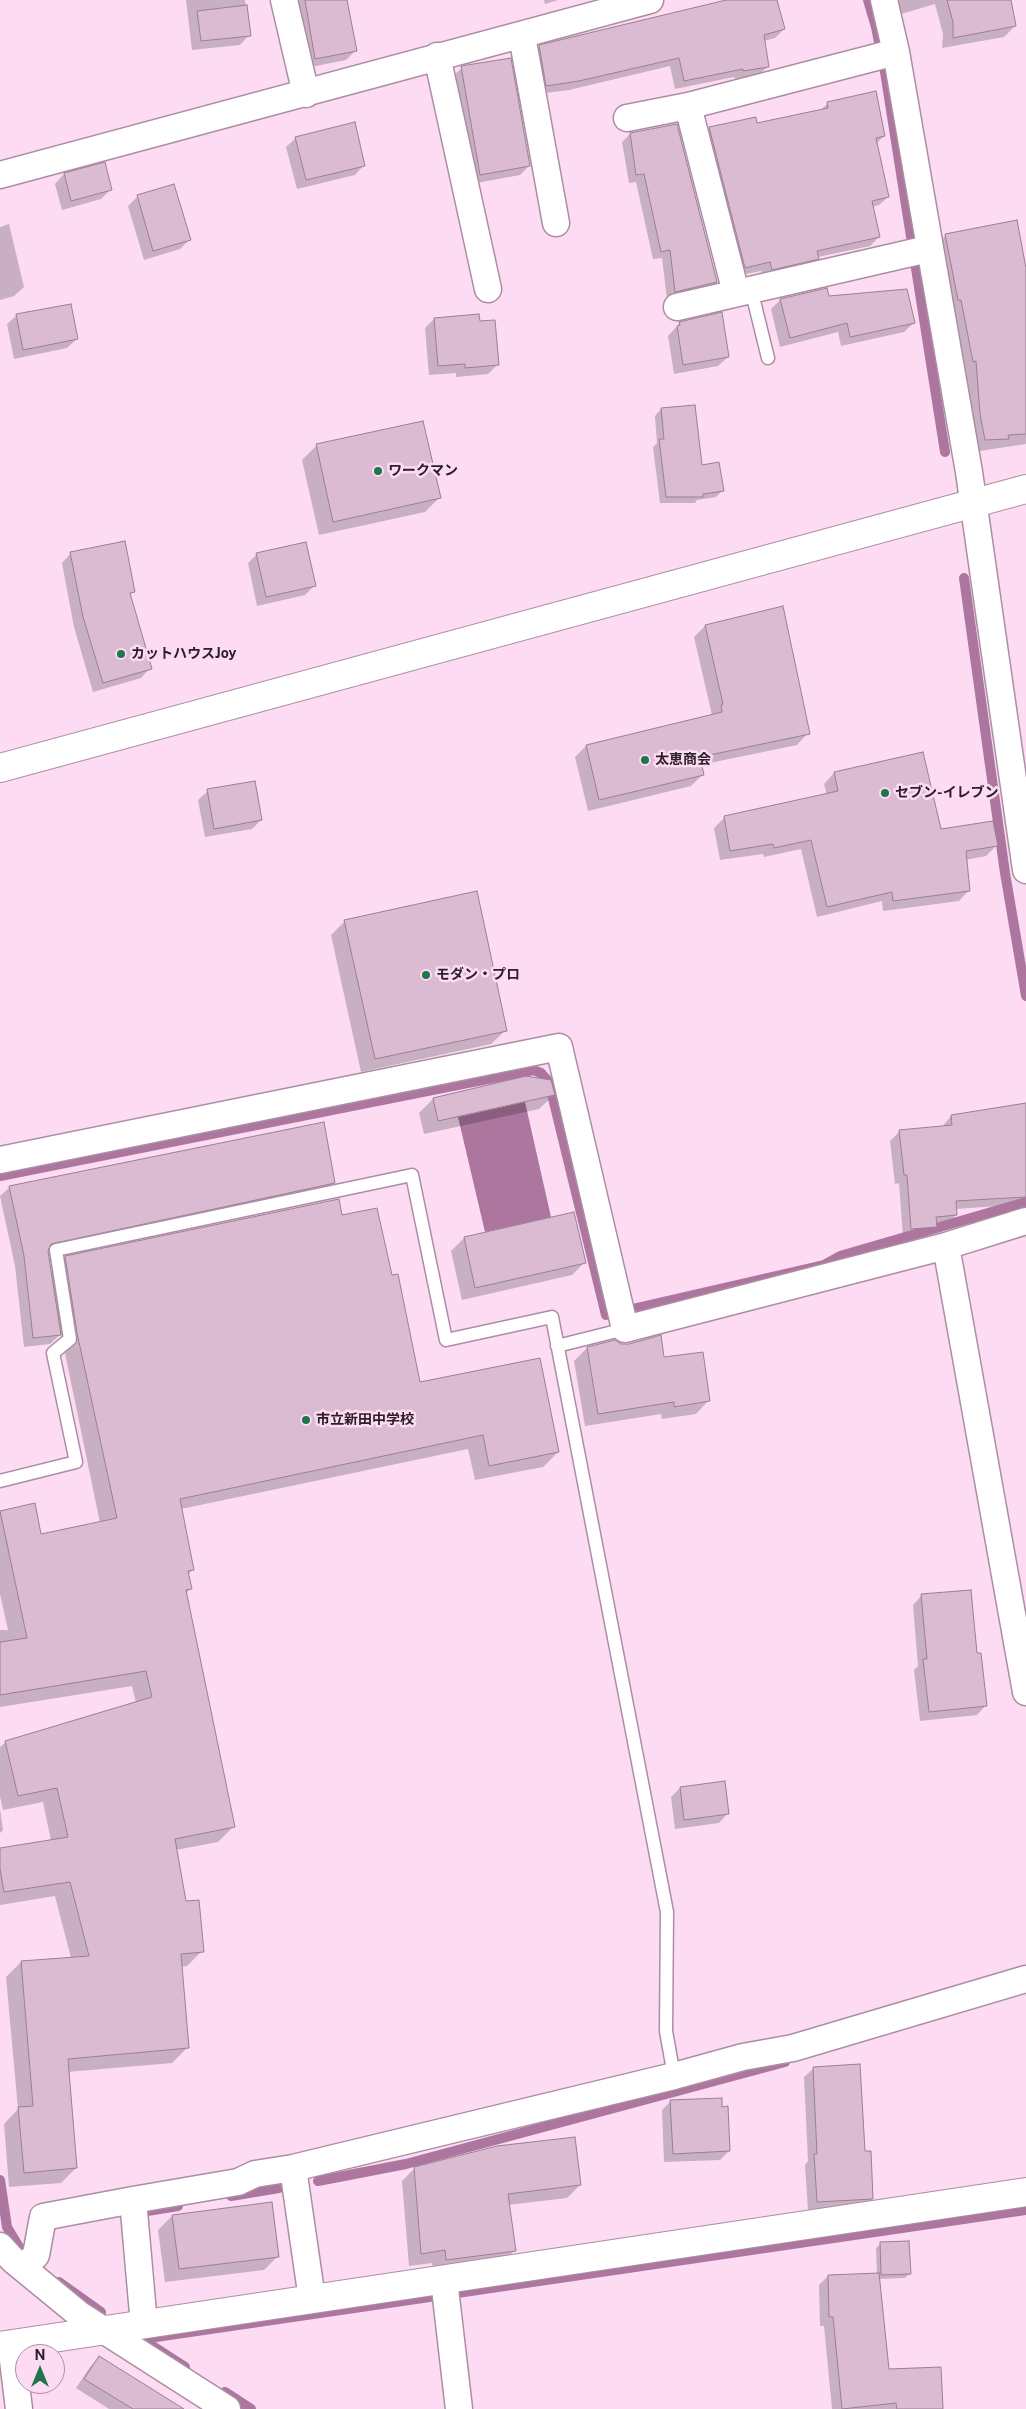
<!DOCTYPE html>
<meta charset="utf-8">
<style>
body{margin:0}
#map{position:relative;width:1026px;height:2409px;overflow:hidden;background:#fcdbf3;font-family:"Public Sans",sans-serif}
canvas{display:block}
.north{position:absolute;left:15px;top:2344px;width:50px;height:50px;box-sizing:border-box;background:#fcdbf3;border:1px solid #a990a2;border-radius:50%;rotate:0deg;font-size:14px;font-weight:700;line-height:20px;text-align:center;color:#2c2028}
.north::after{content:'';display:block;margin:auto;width:18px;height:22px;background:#1f7649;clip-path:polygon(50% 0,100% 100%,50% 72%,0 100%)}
</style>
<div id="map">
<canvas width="1026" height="2409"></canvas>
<div class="north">N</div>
</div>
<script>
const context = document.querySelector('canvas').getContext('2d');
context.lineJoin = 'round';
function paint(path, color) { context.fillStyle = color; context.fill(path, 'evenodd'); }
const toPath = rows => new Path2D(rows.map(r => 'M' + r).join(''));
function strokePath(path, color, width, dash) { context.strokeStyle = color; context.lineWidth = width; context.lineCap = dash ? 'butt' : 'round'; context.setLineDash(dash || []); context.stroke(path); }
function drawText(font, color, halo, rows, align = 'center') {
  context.font = font + ' "Public Sans","Noto Sans JP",sans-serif'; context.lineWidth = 5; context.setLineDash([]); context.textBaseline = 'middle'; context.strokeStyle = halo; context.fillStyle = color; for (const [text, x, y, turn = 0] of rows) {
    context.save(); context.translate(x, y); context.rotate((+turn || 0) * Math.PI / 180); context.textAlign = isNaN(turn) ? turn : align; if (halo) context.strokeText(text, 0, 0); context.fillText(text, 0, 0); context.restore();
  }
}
const water = toPath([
 [525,1102,551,1217,485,1232,458,1117]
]);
const shadow = toPath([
 [182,0,245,0,249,35,240,45,192,50,186,0],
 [292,0,346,0,356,50,346,60,306,68],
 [544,0,558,0,545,4],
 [730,0,776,0,784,29,775,38,764,41,768,66,759,75,735,79,734,77,675,89,670,66,569,90,538,94,531,55,540,47],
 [897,0,1010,0,1015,26,1004,37,942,48,943,34,935,4,901,14],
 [462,68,529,166,520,175,471,184,452,77],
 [828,103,884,136,876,144,888,197,879,205,872,207,879,237,870,246,818,257,809,267,763,278,761,271,736,276,701,137,709,128,756,124,820,111],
 [630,134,716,282,708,290,667,299,662,258,653,259,636,182,629,183,622,142],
 [296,138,364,165,355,175,297,189,286,147],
 [64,174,111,189,101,199,62,210,55,184],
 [138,196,189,240,180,249,144,260,128,206],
 [9,224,24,287,14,296,0,300,0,227],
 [946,235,1026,275,1026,444,973,452,934,247],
 [826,289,828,297,914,323,904,332,841,346,838,332,780,347,771,309,780,300],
 [17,315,77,339,67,348,14,359,7,324],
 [434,319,479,322,497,365,488,374,456,377,456,373,429,375,425,328],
 [680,323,728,357,718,366,674,374,668,336],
 [661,409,701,466,723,490,716,497,697,500,695,503,660,503,653,447,657,443,655,416],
 [422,422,439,498,425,512,319,535,302,460,316,446],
 [71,553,134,591,129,596,150,668,141,678,93,692,74,627,62,563],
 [257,554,314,586,305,595,257,606,248,563],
 [782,608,808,733,797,745,700,765,703,774,691,786,588,811,575,757,586,746,712,715,694,637,705,626],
 [834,773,940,830,996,846,986,856,965,860,969,890,959,901,883,911,882,901,817,917,801,849,764,857,763,854,720,860,714,828,724,818,827,795,824,784],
 [208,791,261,820,252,829,205,837,198,800],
 [345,921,506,1030,491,1044,361,1072,331,935],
 [554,1095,539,1109,424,1134,419,1113,433,1099],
 [1026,1105,1026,1204,956,1209,956,1215,947,1224,936,1225,927,1236,903,1237,899,1183,895,1184,890,1141,899,1132,942,1127,951,1116],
 [334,1182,325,1192,47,1251,50,1273,66,1258,341,1217,391,1277,419,1384,558,1452,543,1467,475,1480,468,1449,181,1509,193,1569,188,1575,190,1589,186,1594,233,1827,218,1842,176,1850,185,1902,202,1951,187,1966,181,1967,187,2048,172,2063,67,2072,76,2168,61,2183,9,2187,4,2124,18,2109,6,1977,21,1962,71,1958,55,1896,0,1905,0,1849,51,1841,43,1802,3,1810,0,1796,0,1747,6,1742,136,1703,132,1686,0,1707,0,1630,8,1630,0,1594,0,1512,40,1536,100,1523,61,1334,50,1344,24,1347,15,1266,0,1196,10,1187],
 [464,1238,585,1262,572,1275,462,1300,451,1251],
 [621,1345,663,1358,708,1401,696,1414,662,1419,661,1414,585,1426,574,1361,587,1348],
 [922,1595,975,1655,986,1705,977,1715,920,1721,914,1670,918,1666,913,1605],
 [680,1788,728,1813,719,1823,675,1829,671,1797],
 [0,1809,3,1830,0,1833],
 [814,2068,872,2199,863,2208,808,2211,805,2165,808,2161,804,2077],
 [671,2101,721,2108,729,2151,720,2160,664,2162,662,2110],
 [415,2168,580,2185,567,2198,508,2205,514,2251,501,2264,434,2273,432,2263,409,2266,402,2181],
 [172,2216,278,2256,264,2270,165,2282,158,2230],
 [881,2244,909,2274,905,2278,878,2279,888,2371,941,2409,832,2409,824,2326,820,2326,819,2285,828,2276,877,2274,876,2248],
 [99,2357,181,2409,109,2409,76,2388,90,2367]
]);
const stream = toPath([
 [868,0,876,27,885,72,945,452],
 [964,578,1005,873,1026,996],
 [0,1176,533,1070,541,1073,549,1082,606,1315,824,1265,840,1256,1026,1202],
 [0,2180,7,2227,19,2247,27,2255],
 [318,2181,406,2164,785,2062],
 [231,2196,279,2188],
 [135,2213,178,2206],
 [59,2282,101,2312],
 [140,2338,185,2367],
 [142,2339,1026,2210],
 [225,2392,251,2409]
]);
const building = toPath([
 [305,0,347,0,357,51,315,59,305,0],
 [726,0,777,0,785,29,764,35,769,67,743,71,743,69,684,81,679,58,579,81,546,86,539,45,726,0],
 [947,0,1011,0,1016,26,953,38,953,22,947,0],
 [247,5,251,36,201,41,197,11,247,5],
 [511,58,530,166,480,175,461,66,511,58],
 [876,91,885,136,876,138,889,197,872,201,880,237,817,251,819,259,772,270,770,262,745,268,709,127,756,117,757,123,828,108,827,102,876,91],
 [355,122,365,166,306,180,295,137,355,122],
 [677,124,717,282,675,292,670,250,661,252,644,174,636,175,630,133,677,124],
 [105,162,112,190,71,201,64,173,105,162],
 [174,184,191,240,153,251,137,195,174,184],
 [1017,220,1026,268,1026,434,1008,435,1009,439,985,440,980,414,976,361,973,362,961,300,958,300,945,234,1017,220],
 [827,288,829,296,907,289,915,323,850,337,847,323,790,338,780,299,827,288],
 [71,304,78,339,23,350,16,314,71,304],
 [722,312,729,357,683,365,677,326,680,325,679,322,722,312],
 [479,314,480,321,495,320,499,365,465,368,465,364,438,366,434,318,479,314],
 [695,405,702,465,719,462,724,491,703,494,703,497,666,497,659,439,664,439,661,408,695,405],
 [423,421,441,498,333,522,316,444,423,421],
 [125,541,135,592,130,593,152,669,103,683,83,617,70,552,125,541],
 [306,542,316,586,266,597,256,553,306,542],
 [783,606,810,734,700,757,704,775,599,800,586,745,722,712,721,705,723,704,705,625,783,606],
 [923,752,941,829,993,821,998,846,966,851,970,891,893,901,892,892,827,907,811,840,774,848,773,844,730,851,724,816,838,791,834,772,923,752],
 [255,781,262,820,214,829,207,789,255,781],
 [477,891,507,1031,375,1059,344,920,477,891],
 [526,1076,551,1080,555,1095,438,1121,433,1098,526,1076],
 [1026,1103,1026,1197,956,1201,957,1215,936,1217,937,1227,911,1229,907,1175,904,1175,899,1130,952,1125,951,1115,1026,1103],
 [324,1122,335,1183,51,1244,48,1251,61,1335,33,1338,24,1256,9,1186,324,1122],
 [339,1199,342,1215,377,1208,392,1275,398,1274,420,1382,540,1358,559,1452,489,1466,483,1435,180,1499,194,1570,188,1571,192,1589,186,1590,235,1827,175,1839,186,1901,199,1900,204,1952,181,1954,189,2048,68,2059,77,2168,24,2173,18,2107,33,2106,21,1961,89,1956,70,1882,4,1892,0,1869,0,1848,68,1837,57,1788,18,1796,5,1741,152,1697,146,1671,0,1695,0,1642,27,1638,0,1511,35,1503,41,1534,117,1518,77,1333,65,1256,339,1199],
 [574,1212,586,1263,475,1288,464,1237,574,1212],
 [661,1335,664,1357,703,1352,710,1401,674,1407,674,1402,598,1414,587,1347,615,1340,621,1344,629,1344,661,1335],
 [971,1590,977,1653,981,1653,987,1706,929,1712,923,1659,927,1659,921,1594,971,1590],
 [725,1781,729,1814,684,1820,680,1787,725,1781],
 [860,2064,865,2151,871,2151,873,2199,817,2202,814,2154,817,2154,813,2067,860,2064],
 [722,2098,722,2107,728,2106,730,2151,673,2154,670,2100,722,2098],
 [575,2137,581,2185,508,2194,516,2251,446,2260,445,2250,421,2254,414,2167,497,2146,575,2137],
 [272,2202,279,2257,179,2269,172,2215,272,2202],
 [909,2241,911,2274,881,2275,880,2242,909,2241],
 [879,2273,889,2369,941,2367,943,2409,897,2409,896,2403,842,2409,833,2317,829,2317,828,2275,879,2273],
 [99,2356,184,2409,133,2409,84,2379,99,2356]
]);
const service = toPath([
 [751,289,768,358],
 [557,1346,625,1329],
 [0,1481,76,1462,53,1353,70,1339,56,1250,412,1175,446,1340,552,1317,667,1912,666,2031,674,2076]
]);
const minor = toPath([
 [284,0,306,94],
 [884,0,896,52,969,472,1026,870],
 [522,36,556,223],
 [437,56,488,289],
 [688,106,736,293],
 [627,118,688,106,896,52],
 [0,175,650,0],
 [677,307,928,249],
 [0,1160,559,1047,625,1329,946,1246,1026,1221],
 [946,1246,1026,1692],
 [0,2246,13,2260,80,2315,227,2409],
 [23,2268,36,2255,43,2217,133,2200],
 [444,2280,459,2409],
 [312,2299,293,2168,674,2076,743,2057,793,2048,1026,1979],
 [144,2325,133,2200,238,2182,255,2174,293,2168],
 [11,2344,19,2409]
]);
const tertiary = toPath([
 [0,768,1026,489],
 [0,2346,1026,2192]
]);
const markers = [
 [378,471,5,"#1f7649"],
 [121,654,5,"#1f7649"],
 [645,760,5,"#1f7649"],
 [885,793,5,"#1f7649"],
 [426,975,5,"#1f7649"],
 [306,1420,5,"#1f7649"]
];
const poiNames = [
 ["ワークマン",388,471],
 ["カットハウスJoy",131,654],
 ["太恵商会",655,760],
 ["セブン-イレブン",895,793],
 ["モダン・プロ",436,975],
 ["市立新田中学校",316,1420]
];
paint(water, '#ad769f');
paint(shadow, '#0003');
strokePath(stream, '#ad769f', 10);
paint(building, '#dabbd2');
strokePath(building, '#9c7e93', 1);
strokePath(service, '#ac8ea4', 15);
strokePath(minor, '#ac8ea4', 29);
strokePath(tertiary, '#ac8ea4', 30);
strokePath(service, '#fff', 12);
strokePath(minor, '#fff', 26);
strokePath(tertiary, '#fff', 28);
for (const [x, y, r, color] of markers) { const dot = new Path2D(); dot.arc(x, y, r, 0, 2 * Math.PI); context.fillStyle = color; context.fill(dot); strokePath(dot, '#fcdbf3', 2); }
drawText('bold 14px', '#2c2028', '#fcdbf3', poiNames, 'left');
</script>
